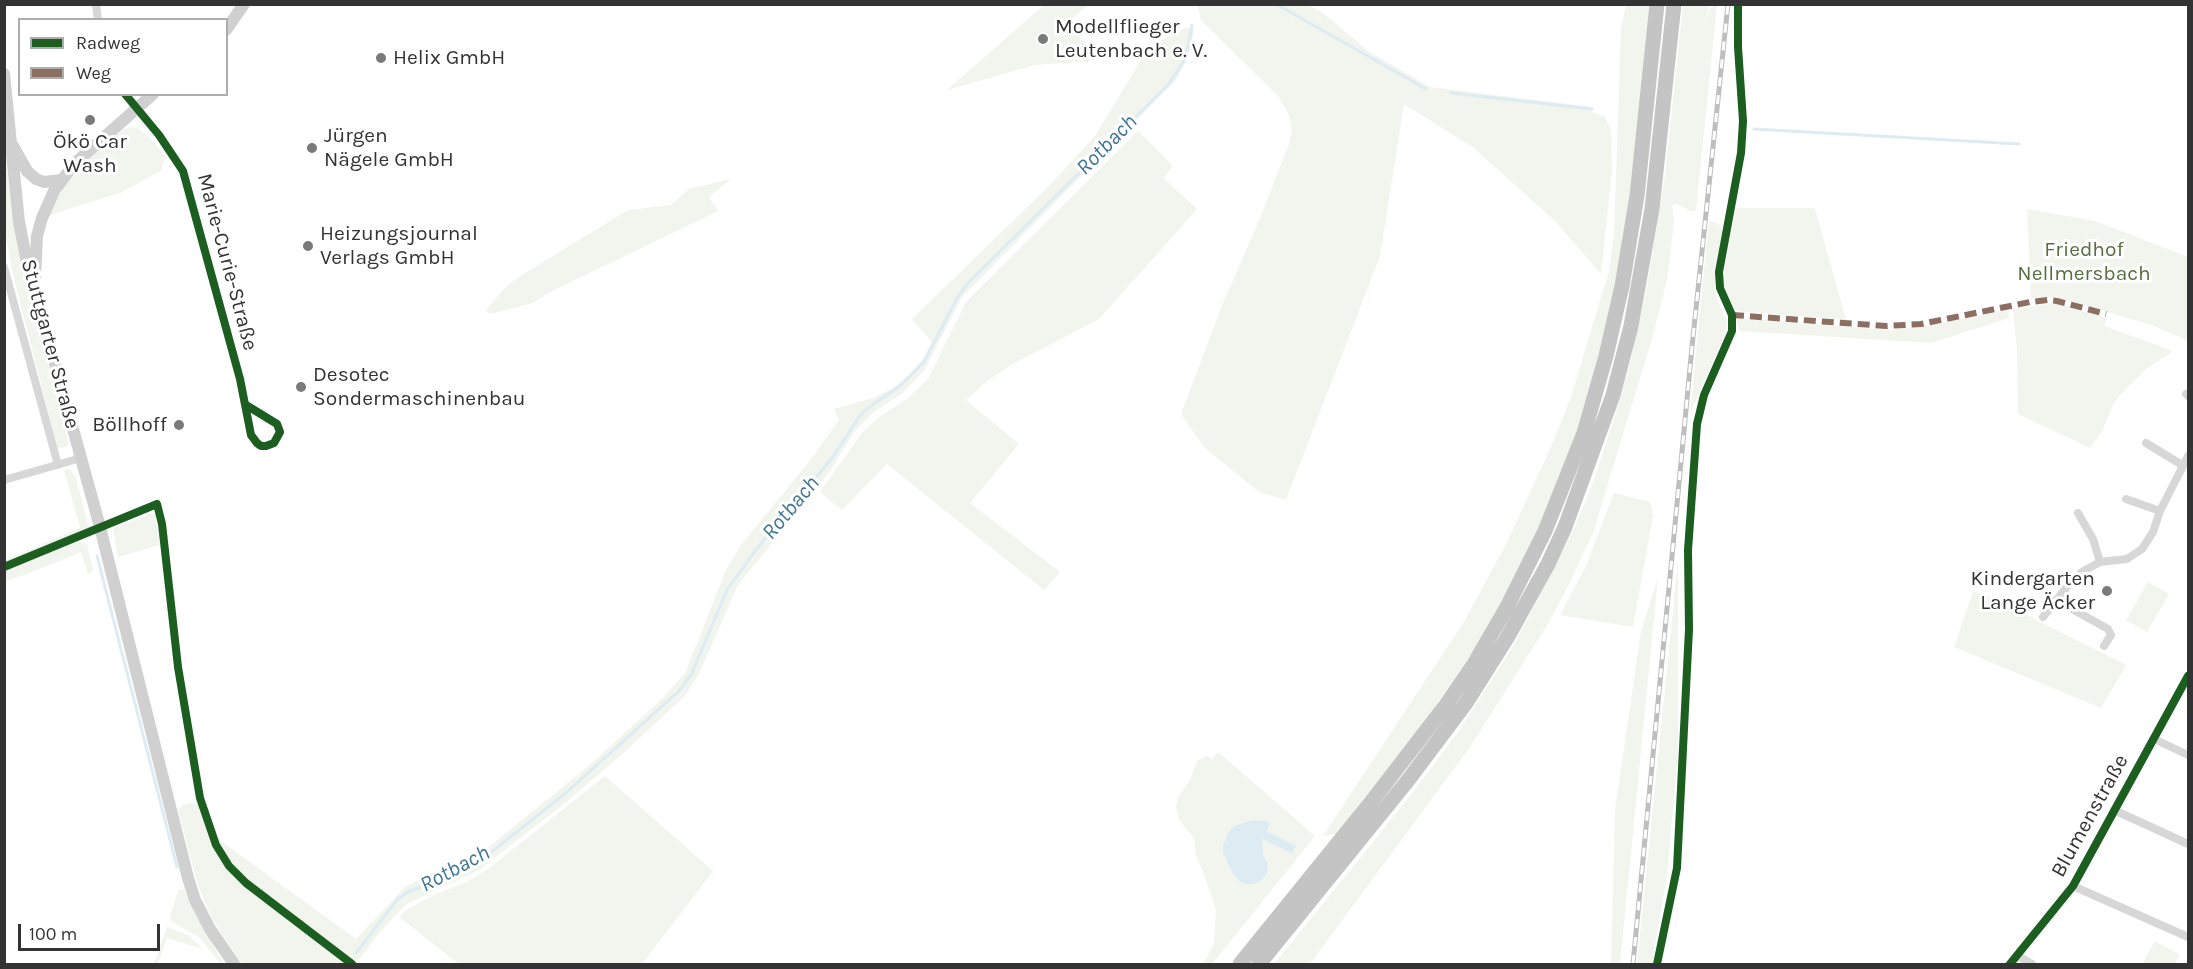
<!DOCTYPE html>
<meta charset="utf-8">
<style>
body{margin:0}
#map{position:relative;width:2193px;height:969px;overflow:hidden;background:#fff;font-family:Karla,sans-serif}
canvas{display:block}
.frame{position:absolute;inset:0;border:6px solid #333;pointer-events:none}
.legend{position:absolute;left:18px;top:18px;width:210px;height:78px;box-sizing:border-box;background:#fff;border:2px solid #adadad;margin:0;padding:8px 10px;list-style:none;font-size:18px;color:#333}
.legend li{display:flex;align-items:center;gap:12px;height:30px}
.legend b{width:30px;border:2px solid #adadad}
.scale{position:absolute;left:18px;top:924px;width:142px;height:27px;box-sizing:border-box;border:3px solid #333;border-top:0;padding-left:8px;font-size:18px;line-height:21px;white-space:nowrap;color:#333;-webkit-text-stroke:4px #fff;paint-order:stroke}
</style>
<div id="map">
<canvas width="2193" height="969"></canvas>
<div class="frame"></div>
<ul class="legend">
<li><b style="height:8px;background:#1b5e20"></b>Radweg</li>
<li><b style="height:8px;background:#8d6e63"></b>Weg</li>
</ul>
<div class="scale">100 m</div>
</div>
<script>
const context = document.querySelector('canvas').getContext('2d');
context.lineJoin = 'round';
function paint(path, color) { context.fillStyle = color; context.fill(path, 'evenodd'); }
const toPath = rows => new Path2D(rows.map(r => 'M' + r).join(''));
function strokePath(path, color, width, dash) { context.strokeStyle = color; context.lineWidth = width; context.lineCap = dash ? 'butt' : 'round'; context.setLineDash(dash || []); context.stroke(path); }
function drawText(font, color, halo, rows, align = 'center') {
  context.font = font + ' Karla,sans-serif'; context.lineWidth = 6; context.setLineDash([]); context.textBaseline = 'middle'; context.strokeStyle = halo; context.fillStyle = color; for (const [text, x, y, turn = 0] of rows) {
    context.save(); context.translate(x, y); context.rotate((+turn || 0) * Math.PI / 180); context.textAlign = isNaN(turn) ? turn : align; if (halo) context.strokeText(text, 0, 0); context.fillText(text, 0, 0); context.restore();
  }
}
const green = toPath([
 [1044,5,1088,5,1069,21,1094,58,1090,61,1035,65,947,90],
 [1198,5,1308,5,1323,13,1368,51,1430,87,1592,107,1592,112,1605,117,1611,130,1612,170,1601,274,1555,221,1474,148,1404,104,1380,256,1286,500,1259,492,1205,448,1181,414,1223,303,1259,221,1289,144,1292,130,1289,115,1279,97,1201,20],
 [1626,5,1649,5,1640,109,1625,232,1606,330,1574,441,1541,523,1507,592,1473,651,1430,714,1336,834,1323,836,1464,622,1506,544,1551,447,1571,397,1609,271,1614,235,1621,28],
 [1683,5,1709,5,1705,25,1710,8,1717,5,1696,210,1692,212,1678,204,1672,205,1674,222,1667,280,1651,342,1593,533,1564,594,1546,627,1470,747,1312,961,1309,964,1274,964,1407,800,1459,731,1514,645,1572,533,1592,486,1606,444,1629,368,1646,292,1664,183],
 [1187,27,1194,31,1192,39,1187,60,1175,81,962,297,924,371,903,393,874,412,854,432,832,468,816,489,738,585,699,674,685,696,618,758,559,808,479,870,405,905,379,933,360,959,357,960,348,958,236,870,214,836,356,939,406,886,467,860,486,849,585,769,662,699,685,673,726,570,741,545,809,462,839,420,834,409,873,398,893,388,909,375,922,360,932,342,912,319,1050,185,1095,136,1146,52,1158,42],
 [4,112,31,297,68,441,68,446,61,448,57,447,12,270,5,231],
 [130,127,137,128,149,137,159,148,166,158,162,164,162,170,120,193,83,204,46,217,73,171,119,131],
 [1138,131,1173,166,1163,178,1197,209,1099,319,1011,365,986,382,966,400,1019,444,970,503,1060,572,1044,590,887,464,842,510,820,492,862,433,879,417,908,398,928,379,966,302],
 [731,179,709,197,718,211,550,292,533,303,490,314,486,310,506,287,517,278,628,210,671,205,689,189],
 [1736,208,1815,208,1846,320,1735,311,1722,282],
 [2027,209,2095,221,2188,257,2188,341,2152,325,2056,297,2031,298],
 [1709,220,1720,225,1725,233,1716,275,1715,286,1717,299,1727,322,1725,334,1690,414],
 [2055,303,2107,318,2104,326,2168,349,2172,352,2146,369,2121,394,2114,403,2102,431,2090,448,2018,414,2017,350,2013,309],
 [2008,310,2009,318,1931,343,1739,331,1736,318,1890,330,1931,325],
 [70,469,76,478,89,529,5,564,5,560,80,528,64,470],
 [1614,493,1650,502,1653,516,1633,627,1560,615,1586,566],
 [155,513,160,545,118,557,113,528],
 [80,542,87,544,93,571,88,574,81,552,27,574,5,581,5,570,73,543],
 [1678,561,1678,752,1667,875,1652,964,1637,964],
 [1658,578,1620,964,1611,964,1615,810,1641,631],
 [2148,582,2169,594,2147,632,2126,620],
 [1973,592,1991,597,2126,665,2101,708,1954,647],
 [1218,752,1315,836,1212,964,1203,964,1214,944,1216,910,1204,874,1196,855,1194,838,1179,820,1176,807,1179,796,1190,780,1197,761,1206,756,1212,759],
 [1261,820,1266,831,1261,843,1263,855,1268,864,1267,873,1262,880,1254,884],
 [605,776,713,871,642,964,459,964,399,917,406,910,434,895,467,882,488,869],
 [192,803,200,805,210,839,216,854,239,881,345,964,242,964,211,917,197,882,178,810,183,805],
 [184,889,199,920,224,964,221,964,200,938,171,921,170,917,177,894,179,890],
 [167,927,188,935,203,949,167,938,158,963,164,964,154,964],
 [2155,941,2180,955,2175,964,2142,964]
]);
const water = toPath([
 [1253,820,1267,821,1270,825,1266,831,1296,846,1292,853,1262,839,1263,855,1268,864,1267,873,1262,880,1254,884,1245,884,1239,881,1232,872,1223,852,1223,846,1228,833,1234,826]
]);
const stream = toPath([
 [1276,4,1426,89],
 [1451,93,1592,109],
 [1754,129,2019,144],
 [97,556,177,867],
 [356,953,398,899,408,892,467,868,490,853,567,792,679,691,691,675,727,590,755,551,833,457,859,417,868,408,900,386,924,362,957,298,968,283,1169,84,1183,62,1188,47,1192,25]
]);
const street = toPath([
 [96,4,98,20],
 [125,94,159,135,183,171,240,379,251,435,257,443,261,446,266,446,274,443,280,432,277,424,246,405],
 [4,267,58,465],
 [2186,394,2188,396],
 [2146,443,2182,465],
 [4,480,81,458],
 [2126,499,2160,511],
 [2078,513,2093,539,2100,562],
 [4,567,100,527],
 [2056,600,2108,629,2111,635,2104,646],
 [2043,617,2070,583,2082,572,2100,562,2127,559,2142,549,2153,532,2160,511,2188,456],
 [2154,739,2188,755],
 [2114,810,2188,844],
 [2073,886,2188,937],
 [2018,956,2032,964],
 [2010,964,2073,886,2188,676]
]);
const secondary = toPath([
 [226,30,244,4],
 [4,74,19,222,27,262,100,527,188,878,195,900,210,929,234,964],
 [13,146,27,171,36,179,44,182,61,180],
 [35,276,37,236,42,218,54,191,74,164,153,94]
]);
const highway = toPath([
 [1240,964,1368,806,1446,705,1474,664,1507,607,1545,531,1584,433,1606,356,1622,286,1637,196,1657,4],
 [1259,964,1409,779,1466,703,1507,638,1548,564,1565,527,1613,395,1631,326,1652,209,1674,4]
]);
const rail = toPath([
 [1633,964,1692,347,1728,4]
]);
const quiet = toPath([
 [1732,315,1886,326,1921,324,2030,302,2048,300,2057,301,2106,314]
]);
const cycleway = toPath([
 [125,94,159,135,183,171,240,379,251,435,257,443,261,446,266,446,274,443,280,432,277,424,246,405],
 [4,567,157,504,162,524,178,667,200,798,216,845,229,866,246,883,352,964],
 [1657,964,1677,868,1689,629,1688,550,1697,424,1704,395,1732,331,1732,315,1720,288,1719,272,1741,153,1743,121,1738,47,1738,4],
 [2010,964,2073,886,2188,676]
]);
const markers = [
 [1043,39,6,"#7a7a7a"],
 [381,58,6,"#7a7a7a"],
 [90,120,6,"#7a7a7a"],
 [312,148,6,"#7a7a7a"],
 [308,246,6,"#7a7a7a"],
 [301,387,6,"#7a7a7a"],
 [179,425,6,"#7a7a7a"],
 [2107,591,6,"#7a7a7a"]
];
const poiNames = [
 ["Modellflieger",1055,27],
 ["Leutenbach e. V.",1055,51],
 ["Helix GmbH",393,58],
 ["Jürgen",324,136],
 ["Nägele GmbH",324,160],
 ["Ökö Car",90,142,"center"],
 ["Wash",90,166,"center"],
 ["Heizungsjournal",320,234],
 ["Verlags GmbH",320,258],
 ["Desotec",313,375],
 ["Sondermaschinenbau",313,399],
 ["Böllhoff",167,425,"right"],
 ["Kindergarten",2095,579,"right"],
 ["Lange Äcker",2095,603,"right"]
];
const parkNames = [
 ["Friedhof",2084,250],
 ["Nellmersbach",2084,274]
];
const streetNames = [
 ["Marie-Curie-Straße",227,262,75],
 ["Stuttgarter Straße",50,344,75],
 ["Blumenstraße",2090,816,-61]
];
const waterNames = [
 ["Rotbach",1107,145,-45],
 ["Rotbach",791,508,-50],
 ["Rotbach",455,869,-28]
];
paint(green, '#f1f5ed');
paint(water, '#ddebf3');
strokePath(stream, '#ddebf3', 3);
strokePath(street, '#d7d7d7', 8);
strokePath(secondary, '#d0d0d0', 12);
strokePath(highway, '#c4c4c4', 15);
strokePath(rail, '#bebebe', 5);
strokePath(rail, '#fff', 3, [9]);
strokePath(quiet, '#8d6e63', 6, [12, 6]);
strokePath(cycleway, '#1b5e20', 8);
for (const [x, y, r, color] of markers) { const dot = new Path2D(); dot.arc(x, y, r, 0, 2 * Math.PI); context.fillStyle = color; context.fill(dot); strokePath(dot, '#fff', 2); }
drawText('21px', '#333', '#fff', poiNames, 'left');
drawText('21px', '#56703f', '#fff', parkNames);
drawText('21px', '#333', '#fff', streetNames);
drawText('italic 22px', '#3f7597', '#fff', waterNames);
</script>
